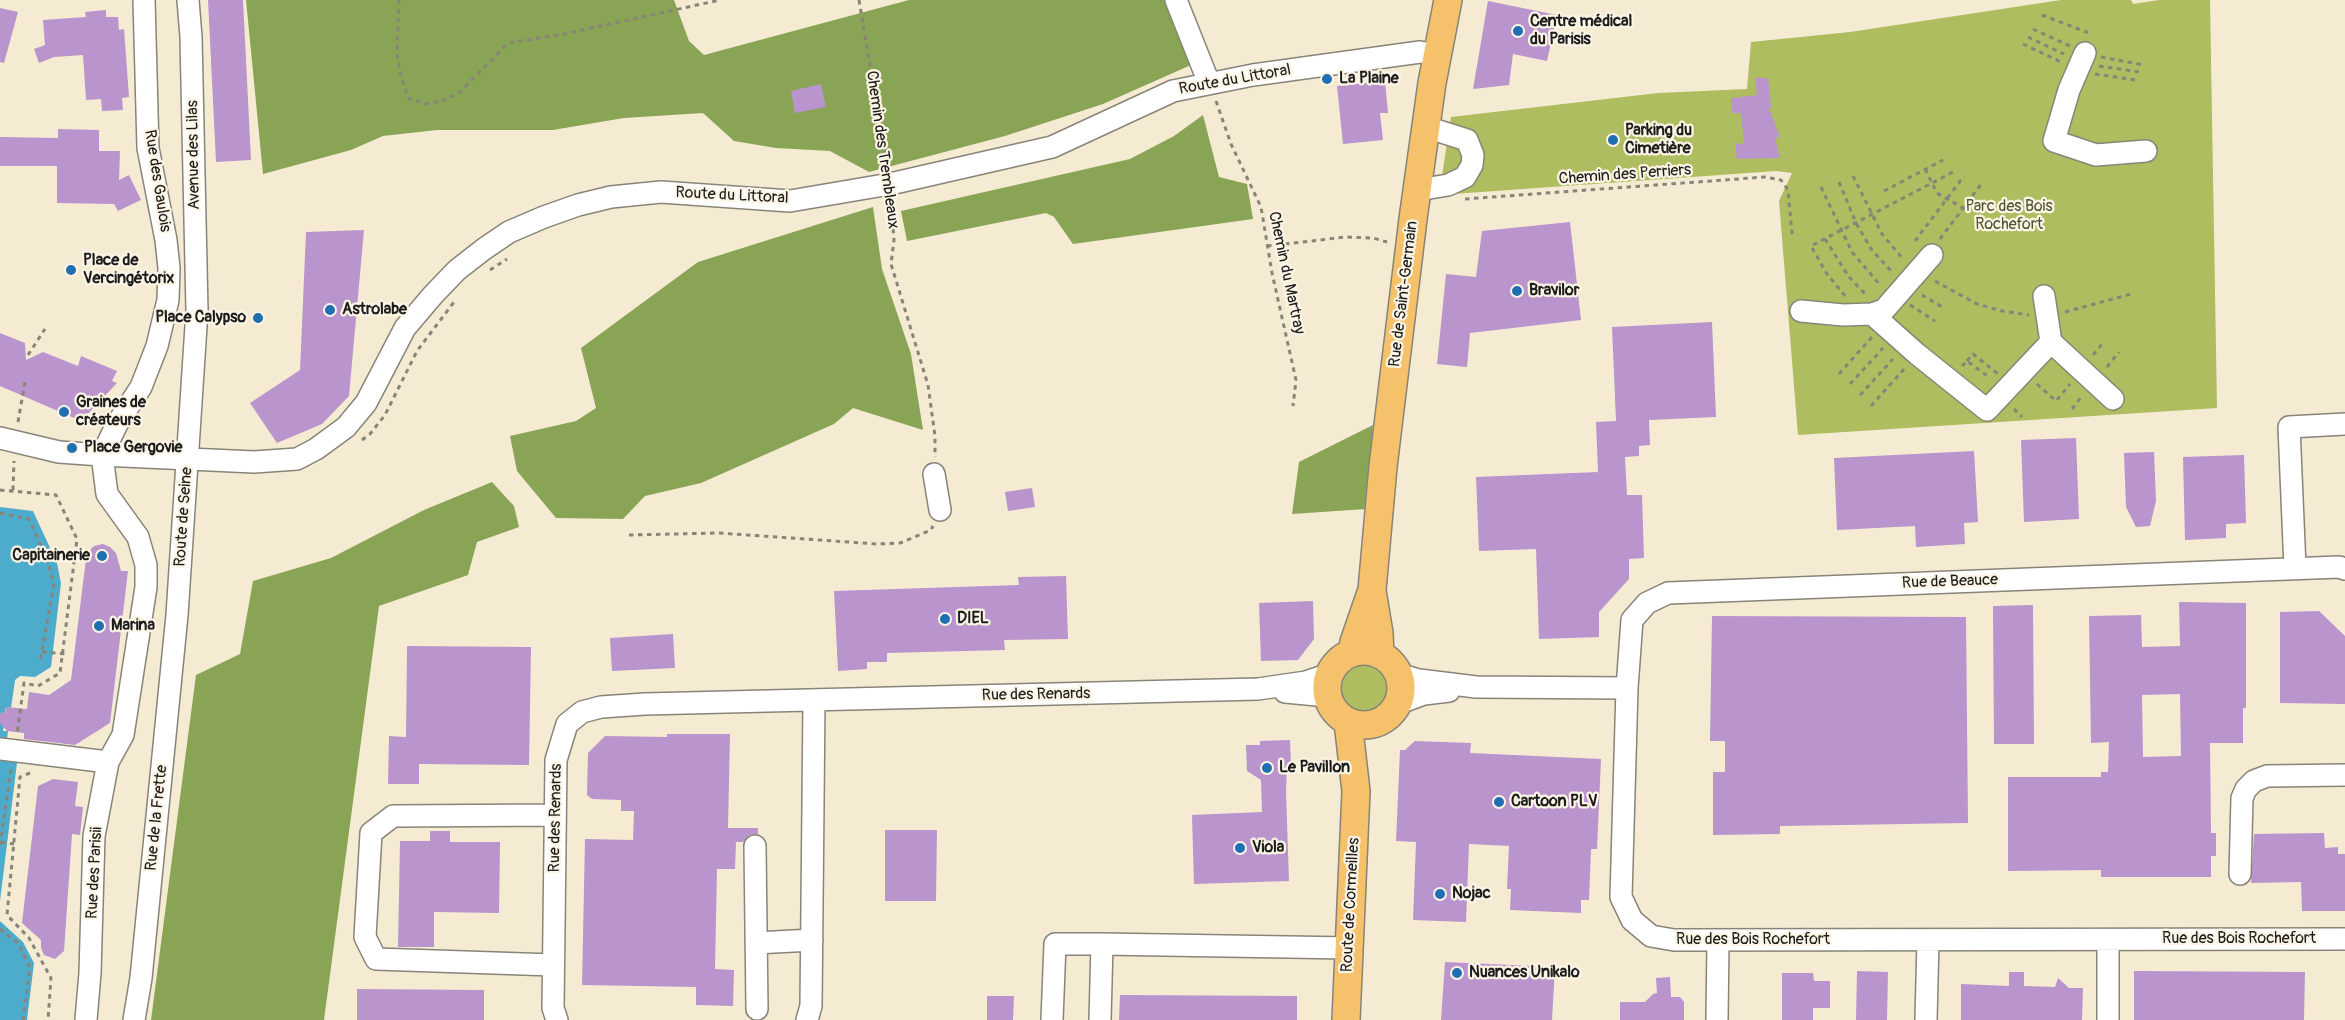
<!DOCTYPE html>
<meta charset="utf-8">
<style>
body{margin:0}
canvas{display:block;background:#f5ebd3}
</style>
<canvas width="2345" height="1020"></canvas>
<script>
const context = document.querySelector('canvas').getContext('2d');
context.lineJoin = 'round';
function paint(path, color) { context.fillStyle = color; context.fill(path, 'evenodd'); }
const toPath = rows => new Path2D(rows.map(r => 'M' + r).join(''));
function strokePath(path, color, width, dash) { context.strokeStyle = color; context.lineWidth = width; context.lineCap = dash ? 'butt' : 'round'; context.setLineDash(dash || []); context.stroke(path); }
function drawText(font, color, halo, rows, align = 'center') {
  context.font = font + ' Pangolin,sans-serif'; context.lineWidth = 4.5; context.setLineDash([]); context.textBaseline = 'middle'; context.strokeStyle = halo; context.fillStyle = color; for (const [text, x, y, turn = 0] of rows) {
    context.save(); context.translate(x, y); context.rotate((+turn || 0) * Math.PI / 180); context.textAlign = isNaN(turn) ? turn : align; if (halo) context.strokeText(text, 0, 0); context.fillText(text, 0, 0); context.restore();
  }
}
const green = toPath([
 [2061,0,2131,0,2133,4,2159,0,2210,0,2217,408,1798,435,1779,201,1792,173,1776,171,1439,195,1451,117,1658,93,1747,89,1751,42,1850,32],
 '1338 688a26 26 0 1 1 52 0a26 26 0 1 1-52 0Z'
]);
const forest = toPath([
 [246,0,674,0,689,41,704,55,909,0,1169,0,1191,65,1103,104,1005,136,869,172,830,151,776,148,734,141,703,113,624,118,553,130,437,130,383,136,351,150,263,174],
 [1203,115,1219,177,1247,184,1253,219,1073,244,1054,217,1046,213,907,241,901,211,1130,159,1174,136],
 [873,207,882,269,911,354,923,430,853,408,834,424,701,483,645,496,623,519,556,518,517,471,510,436,576,421,596,408,581,348,698,262],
 [1373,425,1366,509,1292,514,1299,462],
 [492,482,514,506,519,527,477,542,468,575,379,606,324,1020,151,1020,196,675,240,654,253,581,331,558,424,510]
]);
const water = toPath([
 [0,507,33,511,57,563,61,583,51,667,35,677,20,676,15,680,11,708,6,707,5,712,0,714],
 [0,723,4,725,3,731,8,731,6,747,17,763,0,901],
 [0,921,23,942,34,963,27,1020,0,1020]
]);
const building = toPath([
 [208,0,243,0,251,160,216,162],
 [1488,1,1557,15,1547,61,1513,54,1509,85,1473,89],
 [0,8,18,12,4,63,0,62],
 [106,10,106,17,118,17,119,30,124,29,129,97,122,98,123,110,102,111,101,99,86,100,83,55,54,57,39,63,34,49,45,45,43,20,86,17,85,12],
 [1755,78,1768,78,1771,107,1769,108,1780,137,1775,138,1780,158,1737,159,1735,143,1744,144,1741,113,1732,113,1731,98,1757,95],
 [1385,81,1388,113,1380,113,1383,140,1343,144,1337,86],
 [821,84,826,107,795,113,791,91],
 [58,129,99,130,99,151,120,151,119,180,129,175,141,200,118,211,114,204,57,203,57,166,0,166,0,137,58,138],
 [1570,222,1581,320,1470,333,1467,367,1437,364,1446,274,1476,277,1482,231],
 [364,230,349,396,322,424,277,443,250,403,300,370,306,232],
 [1712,322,1716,417,1649,420,1650,445,1639,446,1639,456,1625,457,1627,495,1642,495,1644,558,1629,559,1629,579,1599,612,1599,637,1539,639,1536,549,1479,551,1476,477,1598,472,1596,422,1616,421,1612,327],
 [0,333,25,343,26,360,43,352,78,366,81,356,117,371,112,381,117,383,81,421,0,386],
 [2076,438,2079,519,2024,522,2021,440],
 [1974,451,1978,522,1964,523,1965,544,1916,547,1915,526,1837,530,1834,458],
 [2154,452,2156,501,2150,526,2136,527,2126,507,2124,453],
 [2244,455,2246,523,2226,524,2226,538,2185,540,2183,457],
 [1032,488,1035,507,1008,511,1005,492],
 [103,544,110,547,116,553,121,571,128,571,110,723,75,745,24,739,24,733,7,731,0,723,0,714,6,711,6,707,27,709,29,692,49,695,71,680,86,559,88,552,94,546],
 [1066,576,1068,639,1004,640,1005,650,887,653,887,662,867,662,867,669,838,671,834,591,1019,585,1018,577],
 [1313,601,1314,639,1298,660,1261,661,1259,603],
 [2179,602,2246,603,2246,708,2243,708,2243,743,2210,743,2211,833,2216,833,2216,856,2211,856,2211,877,2101,877,2101,870,2008,871,2008,777,2101,777,2101,772,2108,772,2109,742,2091,743,2089,616,2141,615,2142,647,2180,646],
 [2180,694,2181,756,2143,757,2142,695],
 [2033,605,2034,744,1994,744,1993,606],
 [2319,611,2345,636,2345,704,2280,703,2280,612],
 [1712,616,1966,617,1968,823,1780,826,1780,834,1713,835,1713,772,1725,772,1725,741,1710,741],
 [673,634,675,668,612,671,610,638],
 [407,646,531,647,529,765,419,764,419,784,388,784,389,736,406,737],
 [667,734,730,734,728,828,758,828,758,834,749,835,743,842,736,842,735,869,717,869,715,969,734,970,733,1006,696,1005,696,987,582,985,585,839,633,840,634,811,621,811,621,800,592,799,587,795,588,753,605,736,667,737],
 [1290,740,1291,766,1287,766,1286,792,1289,881,1194,884,1192,815,1262,812,1261,780,1247,771,1246,745,1260,745,1260,741],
 [1415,741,1471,743,1470,753,1601,759,1597,849,1591,849,1589,900,1581,900,1581,913,1510,910,1511,889,1507,889,1509,846,1469,844,1466,922,1413,920,1416,842,1396,841,1400,750,1405,750],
 [53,779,78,782,75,806,83,807,80,835,72,834,64,951,55,959,44,955,41,948,41,940,22,923,38,786],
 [885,830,937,830,936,901,885,901],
 [430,831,450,831,450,842,500,842,499,913,434,912,434,947,398,947,400,841,430,841],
 [2324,833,2325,848,2338,847,2338,854,2345,854,2345,911,2302,911,2301,882,2251,883,2254,834],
 [1445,962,1555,967,1552,1020,1441,1020],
 [1857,971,1888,972,1887,1020,1856,1020],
 [2134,971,2305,972,2304,1020,2134,1020],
 [2009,972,2024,972,2024,986,2055,987,2058,978,2069,988,2083,988,2082,1020,1961,1020,1961,984,2009,986],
 [1782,973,1813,973,1814,981,1830,981,1830,1008,1813,1008,1813,1020,1782,1020],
 [1670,977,1671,997,1680,997,1684,1002,1684,1020,1620,1020,1620,1002,1645,1002,1653,994,1657,993,1656,978],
 [357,989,484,990,484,1020,357,1020],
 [1120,995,1297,996,1297,1020,1119,1020],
 [987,996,1014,996,1013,1020,987,1020]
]);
const path = toPath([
 [399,0,397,52,400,73,408,98,426,104,444,100,458,94,508,43,564,34,720,0],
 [859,0,887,166],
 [2042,15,2089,33,2089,35],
 [2033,29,2070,46],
 [2028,37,2064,54],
 [2023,44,2061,62],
 [2101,57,2144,65],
 [2099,66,2140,72],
 [2095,74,2135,80],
 [1216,101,1231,144,1261,207,1272,273,1296,380,1293,406],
 [1925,169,1937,193,1963,208],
 [1853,176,1882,234,1904,260],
 [1839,182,1856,223,1871,249,1893,273],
 [1821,187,1852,252,1880,285],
 [1884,191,1943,160],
 [1465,199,1765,177,1781,180,1788,190,1792,234],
 [891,202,894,240,891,264,928,385,935,436,935,457],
 [1825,239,1849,277,1866,295],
 [1940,239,1982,183],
 [1915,241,1964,176],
 [1267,246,1346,237,1373,238,1387,242],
 [490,270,507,259],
 [1935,281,1977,304,2002,311,2029,315],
 [1922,295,1944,308],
 [1845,296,1827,274,1811,246,1955,171],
 [1910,305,1935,321],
 [2065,312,2131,294],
 [28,355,45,329],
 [2093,355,2103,343],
 [1967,361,1973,354,1998,374],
 [1962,366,1967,361,1990,378],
 [2107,367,2119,352],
 [1839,374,1872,337],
 [1850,384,1883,348],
 [2037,384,2056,401,2070,384],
 [1860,395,1893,359],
 [1871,406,1906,367],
 [2014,409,2022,417],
 [2072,409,2083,395],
 [18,422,25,382],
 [362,440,370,434,385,415,417,351,454,302],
 [0,490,56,495,77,539,60,673,38,686,24,683,17,734],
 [13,490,14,461],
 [0,513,29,519,48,562,54,584,40,662],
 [629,535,719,533,877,544,900,543,931,530,933,526],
 [42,652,67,654],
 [30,773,20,777,7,915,29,938,51,978,48,1020],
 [1,842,14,844],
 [0,845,11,769],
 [0,929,19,944,30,968,23,1020]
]);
const minor = toPath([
 [1176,0,1209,83],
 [2085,53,2069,90,2054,141,2096,155,2146,151],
 [1418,190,1448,185,1465,177,1472,165,1473,155,1467,140,1426,127],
 [2044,296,2051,342],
 [1801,311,1843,315,1872,314,1884,310,1932,255],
 [1872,314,1917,354,1987,410,2051,342,2113,399],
 [0,438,59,452,102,455,254,462,297,459,316,449,346,427,366,403,405,328,433,295,457,270,484,249,509,232,544,217,578,205,611,197,661,192,790,201,890,184,1052,147,1173,91,1253,75,1420,52,1437,55],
 [934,474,940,510],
 [2295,568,2289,427,2345,424],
 [2345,569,2339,567,1668,593,1647,603,1632,620,1627,688,1621,897,1632,920,1651,936,1674,940,2345,939],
 [1398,674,1419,680,1476,687,1627,688],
 [1285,692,1328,696],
 [1397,704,1424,694,1449,691],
 [0,749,108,762],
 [755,846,757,1009],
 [2240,874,2242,798,2246,789,2254,781,2267,776,2345,775],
 [756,943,812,940],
 [1102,944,1349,948],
 [553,965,376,959,365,937,371,833,393,816,555,815],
 [86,1020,90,973,94,836,108,762,123,735,146,587,146,565,138,537,107,494,102,455,117,424,141,387,157,346,168,300,169,268,166,240,148,148,144,0],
 [134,1020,141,978,177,615,197,311,191,37,188,0],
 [557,1020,553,1008,556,760,567,724,582,712,601,707,645,704,1258,689,1306,682,1330,674],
 [807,1020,811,1006,814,701],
 [1052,1020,1055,944,1102,944,1100,1020],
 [1717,1020,1718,941],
 [1926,1020,1928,940],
 [2108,1020,2108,940]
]);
const major = toPath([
 [1372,591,1379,633,1380,655],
 '1327 688a37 37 0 1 1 74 0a37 37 0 1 1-74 0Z',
 [1352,653,1354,642,1372,590,1383,467,1413,219,1432,83,1448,0],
 [1346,1020,1356,791,1348,722]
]);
const markers = [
 [1518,31,6,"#1f6fb2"],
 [1327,79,6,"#1f6fb2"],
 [1613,140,6,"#1f6fb2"],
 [71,270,6,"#1f6fb2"],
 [1517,291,6,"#1f6fb2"],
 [330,310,6,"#1f6fb2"],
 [258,318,6,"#1f6fb2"],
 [64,412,6,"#1f6fb2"],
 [72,448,6,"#1f6fb2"],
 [102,556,6,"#1f6fb2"],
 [945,619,6,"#1f6fb2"],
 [99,626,6,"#1f6fb2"],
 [1267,768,6,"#1f6fb2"],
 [1499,802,6,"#1f6fb2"],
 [1240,848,6,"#1f6fb2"],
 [1440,894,6,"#1f6fb2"],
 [1457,973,6,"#1f6fb2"]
];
const poiNames = [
 ["Centre médical",1530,22],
 ["du Parisis",1530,40],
 ["La Plaine",1339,79],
 ["Parking du",1625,131],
 ["Cimetière",1625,149],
 ["Place de",83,261],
 ["Vercingétorix",83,279],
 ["Bravilor",1529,291],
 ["Astrolabe",342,310],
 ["Place Calypso",246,318,"right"],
 ["Graines de",76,403],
 ["créateurs",76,421],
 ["Place Gergovie",84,448],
 ["Capitainerie",90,556,"right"],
 ["DIEL",957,619],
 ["Marina",111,626],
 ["Le Pavillon",1279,768],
 ["Cartoon PLV",1511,802],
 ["Viola",1252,848],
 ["Nojac",1452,894],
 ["Nuances Unikalo",1469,973]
];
const streetNames = [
 ["Route du Littoral",1235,80,-10],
 ["Chemin des Trembleaux",882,150,82],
 ["Avenue des Lilas",194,155,-91],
 ["Chemin des Perriers",1625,175,-4],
 ["Rue des Gaulois",157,181,81],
 ["Route du Littoral",732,196,3],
 ["Chemin du Martray",1286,273,78],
 ["Rue de Saint-Germain",1404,294,-83],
 ["Route de Seine",184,517,-86],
 ["Rue de Beauce",1950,582,-2],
 ["Rue des Renards",1036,695,-1],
 ["Rue de la Frette",157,818,-84],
 ["Rue des Renards",556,818,-89],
 ["Rue des Parisii",95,873,-87],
 ["Route de Cormeilles",1351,905,-87],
 ["Rue des Bois Rochefort",2239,939],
 ["Rue des Bois Rochefort",1753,940]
];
const parkNames = [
 ["Parc des Bois",2009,207],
 ["Rochefort",2009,225]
];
paint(green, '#adbd5f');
paint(forest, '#8aa456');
paint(water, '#4daccc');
paint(building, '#b994cd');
strokePath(minor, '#888478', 24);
strokePath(major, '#888478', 30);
strokePath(path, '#888478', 3, [4.5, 4.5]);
strokePath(minor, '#fff', 21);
strokePath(major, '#f5c16b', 27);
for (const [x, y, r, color] of markers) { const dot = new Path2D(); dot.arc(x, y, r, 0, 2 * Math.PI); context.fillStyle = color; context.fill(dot); strokePath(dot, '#fcf5e5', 2); }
drawText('bold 16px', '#1c1c1c', '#fcf5e5', poiNames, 'left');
drawText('16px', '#1c1c1c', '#fcf5e5', streetNames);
drawText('16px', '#4f5433', '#fcf5e5', parkNames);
</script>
